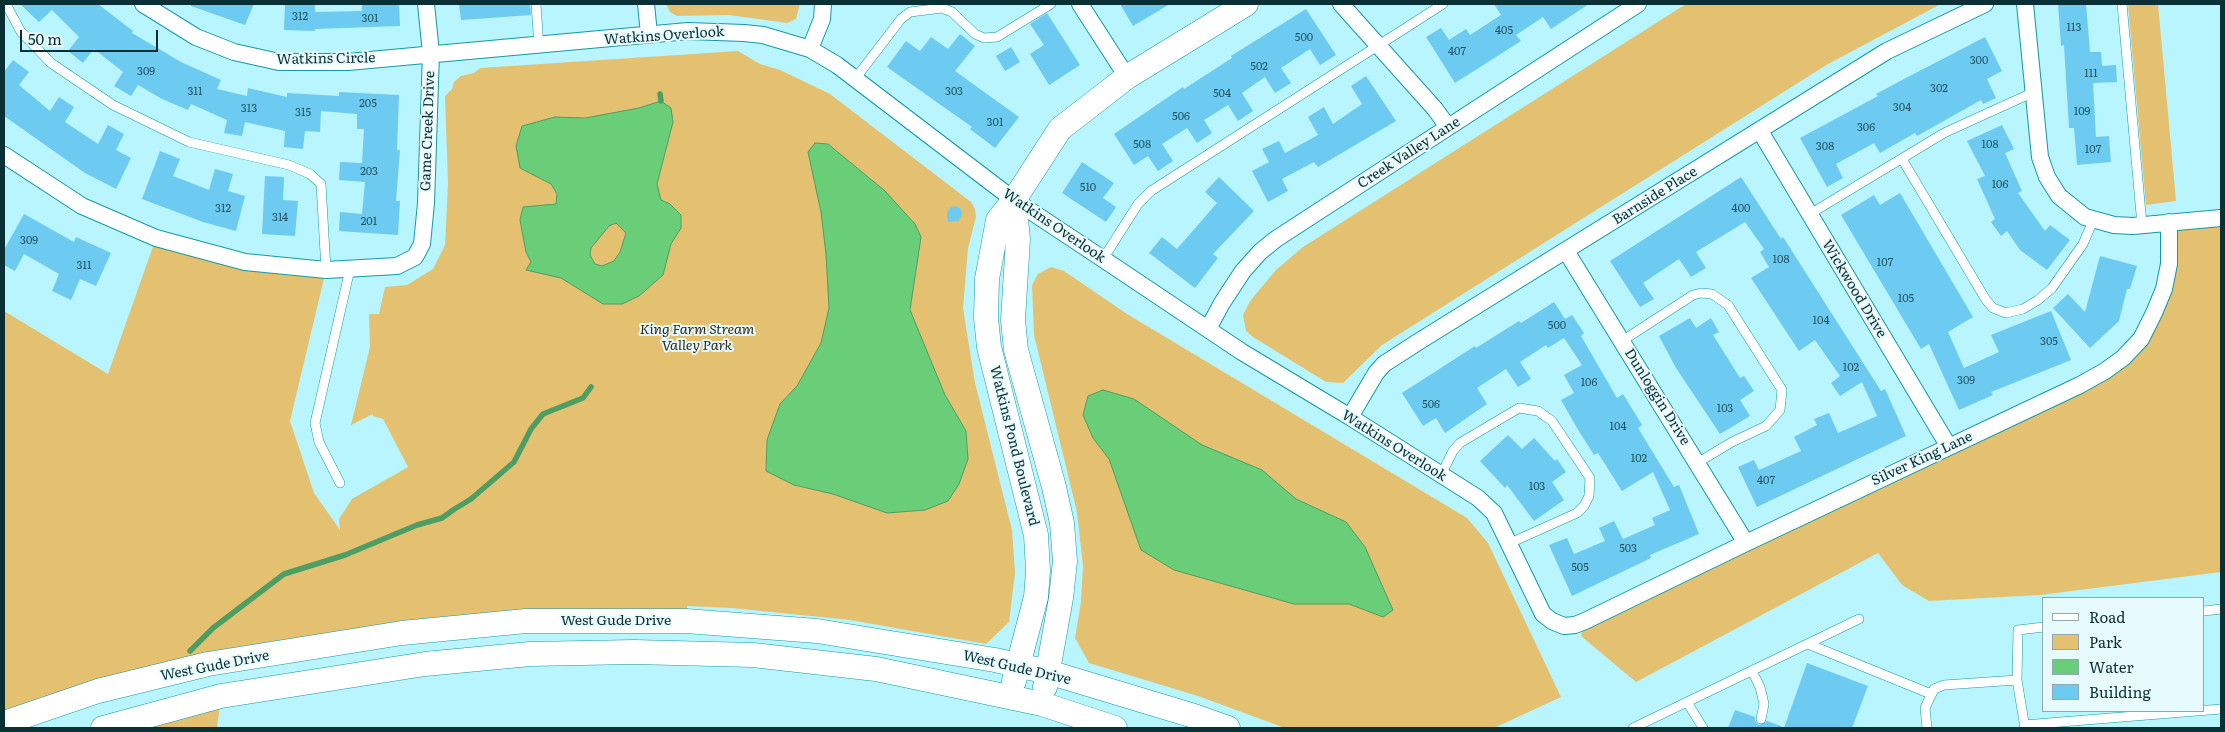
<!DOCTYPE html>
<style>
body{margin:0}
#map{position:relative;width:2225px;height:732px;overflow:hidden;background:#b8f5fe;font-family:Literata,serif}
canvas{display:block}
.frame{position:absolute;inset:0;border:5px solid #0a2f34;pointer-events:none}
.legend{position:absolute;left:2042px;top:597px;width:162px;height:115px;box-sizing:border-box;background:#e7fafd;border:1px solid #8fa9ad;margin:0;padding:6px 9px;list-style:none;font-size:15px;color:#0a2f34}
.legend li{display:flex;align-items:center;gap:10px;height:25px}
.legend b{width:25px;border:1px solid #8fa9ad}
.scale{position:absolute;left:20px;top:30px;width:138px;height:22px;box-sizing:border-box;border:2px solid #0a2f34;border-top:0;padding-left:6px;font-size:15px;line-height:18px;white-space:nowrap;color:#0a2f34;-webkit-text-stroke:4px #e7fafd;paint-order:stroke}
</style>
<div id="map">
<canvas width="2225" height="732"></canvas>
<div class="frame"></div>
<ul class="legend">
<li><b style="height:6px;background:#fff"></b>Road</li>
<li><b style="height:14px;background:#e3c171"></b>Park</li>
<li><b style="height:14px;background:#6ace78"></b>Water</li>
<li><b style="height:14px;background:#6dcaf0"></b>Building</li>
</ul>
<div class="scale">50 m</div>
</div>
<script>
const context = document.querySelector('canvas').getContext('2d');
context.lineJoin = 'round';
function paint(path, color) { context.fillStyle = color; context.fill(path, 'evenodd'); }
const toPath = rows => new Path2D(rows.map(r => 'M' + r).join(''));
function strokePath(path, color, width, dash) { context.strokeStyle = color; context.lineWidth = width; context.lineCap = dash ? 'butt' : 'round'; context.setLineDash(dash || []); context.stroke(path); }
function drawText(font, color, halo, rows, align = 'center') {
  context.font = font + ' Literata,serif'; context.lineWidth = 4; context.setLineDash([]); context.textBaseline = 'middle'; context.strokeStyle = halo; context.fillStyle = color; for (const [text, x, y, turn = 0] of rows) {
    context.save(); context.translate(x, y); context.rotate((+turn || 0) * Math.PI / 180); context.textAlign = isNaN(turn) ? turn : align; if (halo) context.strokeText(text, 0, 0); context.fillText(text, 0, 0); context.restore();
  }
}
const green = toPath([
 [666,4,800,4,796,19,787,23,729,15,677,16,670,12],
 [1686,4,1941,4,1828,64,1382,345,1343,383,1326,382,1253,337,1246,331,1243,315,1250,301,1276,270,1303,247],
 [2128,4,2158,4,2176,201,2146,205],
 [738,51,760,64,780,70,830,94,971,202,975,209,976,217,968,248,963,308,975,383,1012,530,1015,573,1009,622,986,644,850,620,732,608,687,606,686,621,526,621,208,664,4,723,4,311,108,374,156,238,326,270,290,421,314,493,340,530,339,519,352,499,408,467,383,419,373,416,373,414,351,425,370,347,369,314,379,314,385,287,407,285,433,269,445,245,448,183,445,96,452,89,454,82,461,76,474,73,480,68],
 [2221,218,2221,572,2040,595,1929,601,1902,585,1878,553,1636,682,1581,636,1585,621,2105,371,2154,313,2169,222],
 [1051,267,1064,271,1127,314,1467,518,1488,543,1561,697,1494,728,1285,728,1198,696,1089,663,1075,638,1081,602,1083,566,1077,512,1034,335,1032,285,1038,274],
 [221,696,217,728,103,728]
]);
const water = toPath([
 [661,101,671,108,673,122,657,184,661,200,670,204,681,215,681,228,671,244,663,275,639,296,622,304,603,304,561,278,526,270,531,262,526,252,520,220,523,207,556,204,557,194,551,184,520,168,516,146,522,126,555,117,585,118,639,108,661,101],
 [616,223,626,233,620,252,614,261,602,266,595,264,590,255,591,248,609,226,616,223],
 [815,143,828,144,885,191,915,224,921,237,910,310,945,395,966,431,968,459,959,484,948,501,925,510,887,513,833,494,794,485,766,471,767,440,780,404,797,386,821,343,829,308,826,254,821,212,808,152,815,143],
 [1103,390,1134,399,1202,445,1262,470,1296,499,1346,522,1365,547,1393,610,1383,617,1349,604,1294,604,1174,570,1141,550,1109,459,1093,438,1083,415,1088,396,1103,390]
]);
const stream = toPath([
 [660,94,661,101],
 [190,651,213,628,284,574,345,555,417,525,442,518,453,510,471,499,514,462,531,429,543,414,583,398,591,387]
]);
const building = toPath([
 [20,4,98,4,133,31,132,33,181,62,221,80,217,89,247,96,248,88,287,97,287,93,339,96,339,92,399,95,397,150,400,150,396,201,400,201,398,235,339,231,340,212,362,214,365,182,339,180,340,162,362,163,364,129,357,129,357,114,321,111,320,132,305,131,303,149,284,147,285,131,245,122,242,136,224,133,227,120,191,104,188,110,162,99,138,85,131,96,114,86,123,72,94,49,83,63,68,51,79,37,52,10,39,22],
 [191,4,254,4,245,25,191,6],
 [285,4,315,4,315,12,362,11,362,4,399,4,400,26,315,29,315,31,284,30],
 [459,4,530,4,531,15,461,20],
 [1120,4,1170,4,1133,26],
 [1494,4,1589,4,1551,29,1543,17,1516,35,1521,41,1455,83,1426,37,1441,28,1449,40,1466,29,1470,35,1501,15],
 [2058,4,2086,4,2090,52,2101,52,2102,66,2116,65,2117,82,2093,83,2096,137,2109,136,2111,162,2077,165,2074,128,2069,128,2064,45,2061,46],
 [1306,9,1336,55,1320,65,1310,49,1281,68,1291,83,1275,93,1265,77,1242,93,1253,111,1238,121,1228,105,1204,120,1212,133,1197,143,1187,128,1162,144,1173,161,1158,171,1148,156,1134,165,1114,134,1183,87,1184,89,1232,58,1231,56],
 [1047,13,1080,65,1049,85,1030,54,1044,45,1030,24],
 [960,34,975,46,955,71,1019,117,995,148,970,129,972,127,887,67,906,41,920,51,931,37,948,49],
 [1985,37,2002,71,1987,79,1996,98,1983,104,1981,100,1917,136,1915,133,1880,153,1874,143,1836,164,1843,178,1827,187,1800,138,1878,96,1876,94,1904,79],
 [1011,47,1020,62,1005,71,996,56],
 [13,60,29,72,19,85,50,111,59,97,74,107,65,122,98,144,108,125,124,134,116,150,131,158,116,189,85,173,4,116,4,72],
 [1366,76,1396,121,1318,167,1314,162,1282,179,1288,191,1268,202,1252,171,1269,162,1262,149,1279,141,1285,153,1318,135,1308,117,1324,107,1333,124,1362,104,1351,86],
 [2002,125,2014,149,2005,153,2022,191,2018,193,2045,231,2050,225,2070,240,2047,270,2020,250,2007,231,2001,236,1991,222,1995,219,1977,179,1985,176,1967,141],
 [160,151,180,159,173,176,209,190,215,169,233,174,228,191,245,196,236,231,203,222,142,199],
 [1082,162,1114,183,1103,198,1116,207,1106,222,1062,193],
 [265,176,284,177,283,200,298,201,295,236,262,234],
 [1219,177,1254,211,1213,254,1218,258,1195,288,1149,253,1162,237,1177,249,1217,203,1205,192],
 [1741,177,1781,239,1783,237,1881,391,1885,389,1906,436,1757,507,1738,467,1754,460,1759,470,1801,451,1794,437,1817,425,1814,419,1829,413,1838,433,1877,416,1862,382,1840,396,1831,383,1840,376,1815,340,1799,351,1751,278,1769,267,1760,252,1764,249,1745,222,1696,252,1706,268,1691,277,1679,259,1643,283,1654,299,1640,307,1610,261],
 [1900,193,1973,317,1948,332,1964,368,1999,352,1991,335,2051,311,2071,360,1991,392,1993,395,1959,410,1929,344,1921,349,1841,215,1874,195,1880,205],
 [956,206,961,209,962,215,958,221,948,222,947,212,951,207],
 [24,214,74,242,76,237,111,253,96,286,80,279,71,300,52,291,59,274,24,254,15,271,4,265,4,250],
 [2100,256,2137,266,2130,289,2127,289,2119,321,2090,348,2053,308,2068,294,2085,312],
 [1554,302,1565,319,1572,315,1584,333,1581,336,1617,398,1623,394,1642,425,1638,428,1674,487,1679,485,1699,534,1650,555,1651,558,1572,596,1549,545,1567,538,1574,554,1605,541,1599,528,1614,521,1623,539,1655,525,1652,518,1670,510,1653,472,1622,491,1598,453,1594,455,1577,428,1561,400,1574,393,1564,375,1582,365,1564,338,1548,348,1546,345,1520,362,1531,379,1518,387,1506,369,1477,388,1487,404,1445,433,1436,418,1423,426,1402,393,1475,346,1476,348,1519,321,1521,323],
 [1690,318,1696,328,1711,318,1719,332,1713,335,1740,378,1744,376,1754,391,1740,400,1750,416,1720,434,1676,368,1659,336],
 [1508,435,1522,449,1534,438,1555,461,1557,459,1566,472,1552,482,1564,500,1534,521,1507,485,1505,488,1480,461],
 [1807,663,1868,686,1852,728,1784,728],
 [1735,710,1755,717,1755,721,1759,725,1767,721,1781,726,1781,728,1728,728]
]);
const lane = toPath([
 [6,4,21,32,51,63,113,105,189,142,289,165,310,174,321,184,326,270],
 [536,4,539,46],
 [2122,4,2142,225],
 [855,79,901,19,910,12,942,8,952,12,975,34,984,38,997,37,1051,4],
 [1902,159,1986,300,1993,308,2006,313,2023,309,2038,300,2052,288,2083,244,2093,221],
 [1810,214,1944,133,2034,92],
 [1103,259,1138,204,1151,191,1443,4],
 [1622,341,1693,295,1701,293,1712,294,1728,305,1782,390,1780,410,1766,426,1732,442,1697,463],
 [1441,475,1453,451,1460,443,1519,408,1538,411,1552,421,1590,478,1589,496,1584,506,1577,513,1510,543],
 [340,483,319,442,315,423,350,269],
 [2204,611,2221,609],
 [1808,644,1931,694],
 [1752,671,1760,687,1764,704,1761,719],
 [2017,680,2018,630,2044,627],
 [1687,702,1703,728],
 [2024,725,2221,709],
 [1633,728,1859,619],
 [1927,728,1925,708,1934,689,1944,685,2017,680,2025,728]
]);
const street = toPath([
 [143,4,196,37,234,52,279,62,348,62,688,31,744,33,763,35,810,49,837,65,1014,200,1103,259,1242,352,1350,417,1478,498,1494,513,1543,614,1552,621,1564,626,1575,625,1585,621,1746,543,2080,385,2105,371,2123,358,2141,339,2154,313,2164,289,2169,264,2169,222],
 [646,4,649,34],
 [1080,4,1127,77],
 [1341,4,1435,109,1448,127],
 [2025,4,2040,157,2047,177,2059,196,2085,217,2114,225,2133,226,2221,218],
 [810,49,822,19,823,4],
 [1760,131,1949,447],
 [4,155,82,206,156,238,245,262,326,270,397,266,415,257,422,244,426,203,431,53,426,4],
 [1566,251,1746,543],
 [1208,329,1222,303,1243,271,1260,252,1276,239,1638,4],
 [1350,417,1376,373,1384,364,1418,342,1887,51,1985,4]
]);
const secondary = toPath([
 [1014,200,1018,239,1013,320,1016,350,1054,487,1062,523,1065,561,1061,598,1045,687],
 [1014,681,1036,597,1038,571,1036,535,989,347,986,318,987,279,998,220,1014,200,1060,129,1127,77,1246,4],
 [4,723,98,691,208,664,402,633,526,621,686,621,817,631,995,660,1048,672,1194,716,1228,728],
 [103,728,221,696,425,664,530,654,634,652,753,655,876,669,1042,704,1115,728]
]);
const numberNames = [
 ["312",300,17],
 ["301",370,19],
 ["113",2074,28],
 ["405",1504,31],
 ["500",1304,38],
 ["407",1457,52],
 ["300",1979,61],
 ["502",1259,67],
 ["309",146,72],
 ["111",2091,74],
 ["302",1939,89],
 ["311",195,92],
 ["303",954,92],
 ["504",1222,94],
 ["205",368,104],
 ["304",1902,108],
 ["313",249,109],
 ["109",2082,112],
 ["315",303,113],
 ["506",1181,117],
 ["301",995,123],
 ["306",1866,128],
 ["508",1142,145],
 ["108",1990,145],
 ["308",1825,147],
 ["107",2093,150],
 ["203",369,172],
 ["106",2000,185],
 ["510",1088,188],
 ["312",223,209],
 ["400",1741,209],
 ["314",280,218],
 ["201",369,222],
 ["309",29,241],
 ["108",1781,260],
 ["107",1885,263],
 ["311",84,266],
 ["105",1906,299],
 ["104",1821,321],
 ["500",1557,326],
 ["305",2049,342],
 ["102",1851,368],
 ["309",1966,381],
 ["106",1589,383],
 ["506",1431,405],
 ["103",1725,409],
 ["104",1618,427],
 ["102",1639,459],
 ["407",1766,481],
 ["103",1537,487],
 ["503",1628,549],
 ["505",1580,568]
];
const streetNames = [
 ["Watkins Overlook",664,36,-4],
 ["Watkins Circle",326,59,-1],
 ["Game Creek Drive",428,131,-88],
 ["Creek Valley Lane",1409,153,-33],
 ["Barnside Place",1655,196,-32],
 ["Watkins Overlook",1054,226,34],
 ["Wickwood Drive",1854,289,59],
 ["Dunloggin Drive",1657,397,58],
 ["Watkins Pond Boulevard",1014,446,76],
 ["Watkins Overlook",1394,446,32],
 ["Silver King Lane",1922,459,-25],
 ["West Gude Drive",616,621],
 ["West Gude Drive",215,666,-11],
 ["West Gude Drive",1017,668,13]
];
const parkNames = [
 ["King Farm Stream",697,330],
 ["Valley Park",697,346]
];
paint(green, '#e3c171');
paint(water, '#6ace78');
strokePath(water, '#4d9e64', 1);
strokePath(stream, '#4d9e64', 5.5);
paint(building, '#6dcaf0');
strokePath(lane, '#1399a7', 10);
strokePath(street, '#1399a7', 18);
strokePath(secondary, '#1399a7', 25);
strokePath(lane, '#fff', 9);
strokePath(street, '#fff', 16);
strokePath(secondary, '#fff', 24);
drawText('11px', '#235663', null, numberNames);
drawText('14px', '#0a2f34', '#e7fafd', streetNames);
drawText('italic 14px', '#342b16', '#e7fafd', parkNames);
</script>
